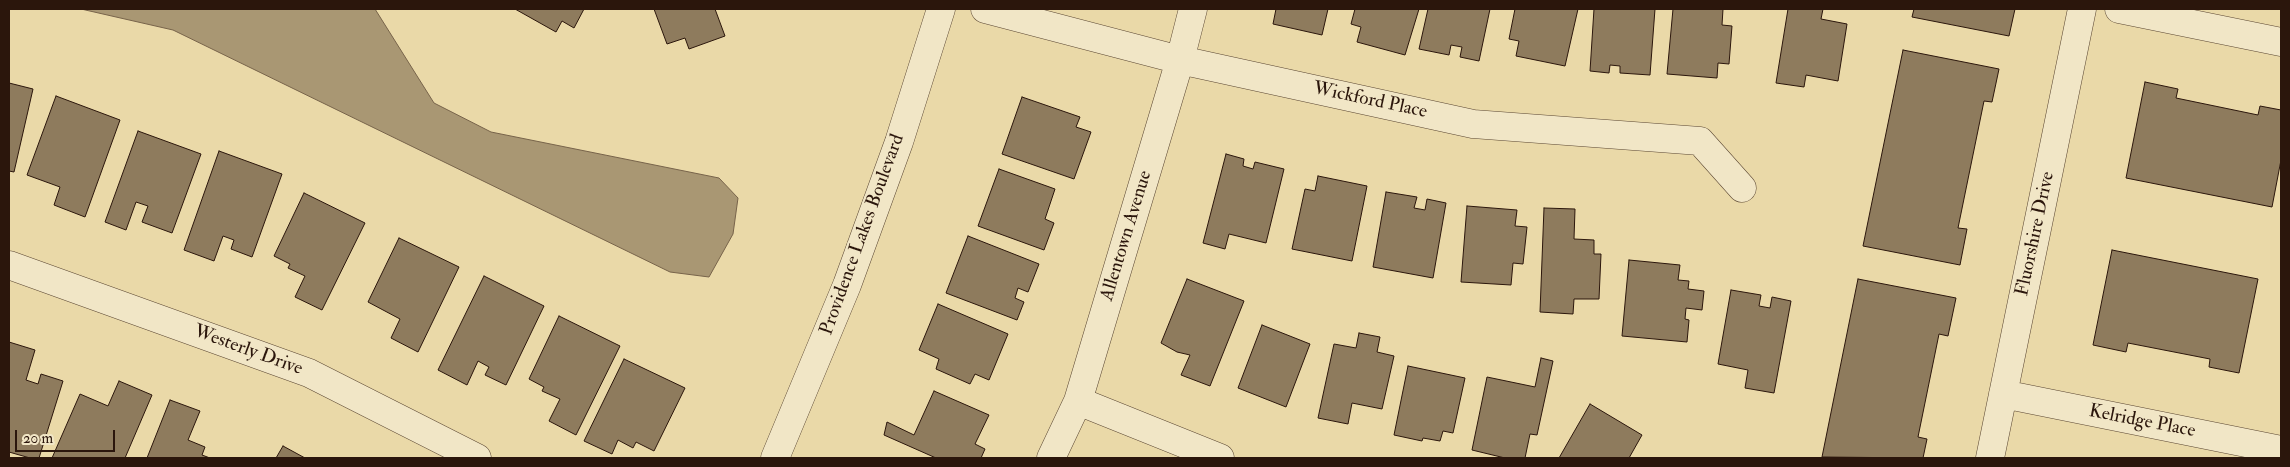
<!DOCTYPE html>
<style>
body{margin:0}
#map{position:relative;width:2290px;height:467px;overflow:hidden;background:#ead9a8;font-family:"IM FELL Double Pica",serif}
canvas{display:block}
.frame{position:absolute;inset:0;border:10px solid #2b160c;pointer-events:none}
.scale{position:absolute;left:15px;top:430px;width:100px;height:22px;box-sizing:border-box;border:2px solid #2b160c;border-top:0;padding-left:6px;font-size:15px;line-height:18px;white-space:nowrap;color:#2b160c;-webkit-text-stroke:4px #f1e6c6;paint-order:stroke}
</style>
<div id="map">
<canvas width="2290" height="467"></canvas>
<div class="frame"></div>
<div class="scale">20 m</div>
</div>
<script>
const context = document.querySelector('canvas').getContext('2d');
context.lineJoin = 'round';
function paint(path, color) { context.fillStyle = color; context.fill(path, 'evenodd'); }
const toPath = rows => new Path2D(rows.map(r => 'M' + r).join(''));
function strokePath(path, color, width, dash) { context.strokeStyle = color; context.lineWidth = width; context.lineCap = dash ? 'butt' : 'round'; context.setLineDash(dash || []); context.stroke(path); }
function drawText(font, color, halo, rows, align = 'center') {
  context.font = font + ' "IM FELL Double Pica",serif'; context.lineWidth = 4; context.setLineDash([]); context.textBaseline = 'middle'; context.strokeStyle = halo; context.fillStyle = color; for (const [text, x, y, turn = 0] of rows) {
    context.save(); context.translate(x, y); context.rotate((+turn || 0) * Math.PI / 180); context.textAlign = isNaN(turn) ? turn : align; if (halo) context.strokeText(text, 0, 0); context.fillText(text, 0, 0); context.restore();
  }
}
const water = toPath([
 [81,9,375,9,434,103,491,132,719,178,738,198,733,234,709,277,670,272,173,30,81,9]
]);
const building = toPath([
 [515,9,584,9,574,28,562,21,556,32,515,9],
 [654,9,715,9,725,36,689,49,685,38,667,44,654,9],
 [1273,9,1328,9,1322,35,1273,24,1276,9,1273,9],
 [1355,9,1419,9,1405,55,1357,42,1361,27,1351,24,1355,9],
 [1428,9,1490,9,1479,61,1460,57,1462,47,1451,45,1449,55,1419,49,1428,9],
 [1515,9,1578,9,1565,66,1516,56,1519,41,1509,39,1515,9],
 [1594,9,1655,9,1650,75,1620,73,1620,66,1610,65,1609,73,1590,71,1594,9],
 [1673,9,1723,9,1722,25,1732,26,1729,64,1718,63,1717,78,1667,74,1673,9],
 [1788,9,1823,9,1821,19,1847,24,1838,81,1806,75,1804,87,1776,83,1788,9],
 [1914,9,2015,9,2009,36,1912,17,1914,9],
 [1903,50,1999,69,1992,102,1984,101,1958,228,1967,229,1960,265,1863,246,1903,50],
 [2145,82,2178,89,2176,98,2258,115,2260,106,2281,110,2281,160,2272,207,2126,178,2145,82],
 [9,83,33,89,14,172,9,171,9,83],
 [56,96,120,120,85,217,54,205,60,187,27,175,56,96],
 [1022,97,1080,117,1076,127,1091,132,1074,179,1002,154,1022,97],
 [138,131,201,154,172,233,142,222,148,206,136,202,126,230,105,222,138,131],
 [219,151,282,174,252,257,231,249,234,240,223,236,214,261,184,250,219,151],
 [1226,154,1244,159,1243,166,1253,169,1255,162,1284,169,1266,243,1229,234,1225,249,1203,243,1226,154],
 [999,169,1055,189,1045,219,1054,223,1044,250,978,226,999,169],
 [1318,176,1367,186,1352,261,1292,249,1305,189,1315,191,1318,176],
 [1386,192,1417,197,1414,208,1425,210,1427,199,1446,203,1433,278,1373,267,1386,192],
 [304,193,365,223,322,310,295,297,305,276,288,268,290,264,274,256,304,193],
 [1467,206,1517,210,1515,226,1527,227,1523,264,1513,263,1511,285,1461,282,1467,206],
 [1544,208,1575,209,1574,239,1594,240,1594,254,1601,254,1599,299,1574,299,1573,314,1540,312,1544,208],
 [968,236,1039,264,1028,292,1018,288,1015,298,1024,302,1017,320,946,293,968,236],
 [399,238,459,267,418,352,391,338,400,319,368,302,399,238],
 [2112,250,2258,279,2239,373,2209,367,2210,359,2128,343,2126,352,2093,345,2112,250],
 [1629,260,1680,265,1678,280,1689,281,1688,289,1704,291,1702,310,1686,308,1685,319,1689,320,1687,342,1622,336,1629,260],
 [484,276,544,306,506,385,485,375,489,367,478,361,467,385,438,370,484,276],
 [1187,279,1244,301,1210,386,1181,375,1190,355,1177,352,1161,343,1187,279],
 [1858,279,1956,298,1948,336,1939,334,1918,437,1927,439,1923,458,1822,457,1858,279],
 [1731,290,1761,295,1759,306,1770,308,1772,297,1791,301,1774,393,1745,388,1748,370,1718,364,1731,290],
 [938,304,1008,334,989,380,975,374,970,384,936,369,939,359,919,350,938,304],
 [559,316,620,346,576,435,549,421,560,399,542,391,544,387,529,379,559,316],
 [1262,325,1310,344,1286,407,1238,388,1262,325],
 [1359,333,1380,337,1377,352,1394,356,1382,409,1352,403,1348,424,1318,418,1334,344,1356,348,1359,333],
 [9,342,35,350,26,380,38,384,41,374,63,381,39,458,30,458,9,452,9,342],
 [1541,358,1553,361,1537,435,1530,434,1525,458,1505,458,1472,450,1487,377,1535,387,1541,358],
 [624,359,685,388,654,451,636,442,633,448,618,440,612,454,584,441,624,359],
 [1408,366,1465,378,1453,433,1443,431,1440,441,1423,438,1422,441,1394,435,1408,366],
 [119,381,152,395,125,458,52,458,80,394,108,406,119,381],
 [934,391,989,415,975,444,985,449,981,458,936,458,884,435,887,422,914,435,934,391],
 [170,400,200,411,188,440,205,447,202,455,210,458,147,458,170,400],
 [1590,404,1642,435,1629,458,1559,458,1590,404],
 [283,446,305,458,276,458,283,446]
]);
const minor = toPath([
 [985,9,1180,60,1473,124,1700,141,1742,188],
 [2119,9,2281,42],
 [9,265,309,373,477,458],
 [2003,394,2281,450],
 [1078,401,1220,458],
 [1051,458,1078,401,1180,60,1193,9],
 [1990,458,2082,9]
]);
const tertiary = toPath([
 [775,458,847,285,899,142,941,9]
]);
const streetNames = [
 ["Wickford Place",1370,101,12],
 ["Fluorshire Drive",2036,234,-78],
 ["Providence Lakes Boulevard",863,235,-70],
 ["Allentown Avenue",1127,236,-73],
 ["Westerly Drive",248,351,20],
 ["Kelridge Place",2142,422,11]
];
paint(water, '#a99773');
strokePath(water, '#77634a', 1);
paint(building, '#8e7b5d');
strokePath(building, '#2b160c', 1);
strokePath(minor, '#5b4733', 29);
strokePath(tertiary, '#5b4733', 29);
strokePath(minor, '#f1e6c6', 28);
strokePath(tertiary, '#f1e6c6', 28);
drawText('19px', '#2b160c', '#f1e6c6', streetNames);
</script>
